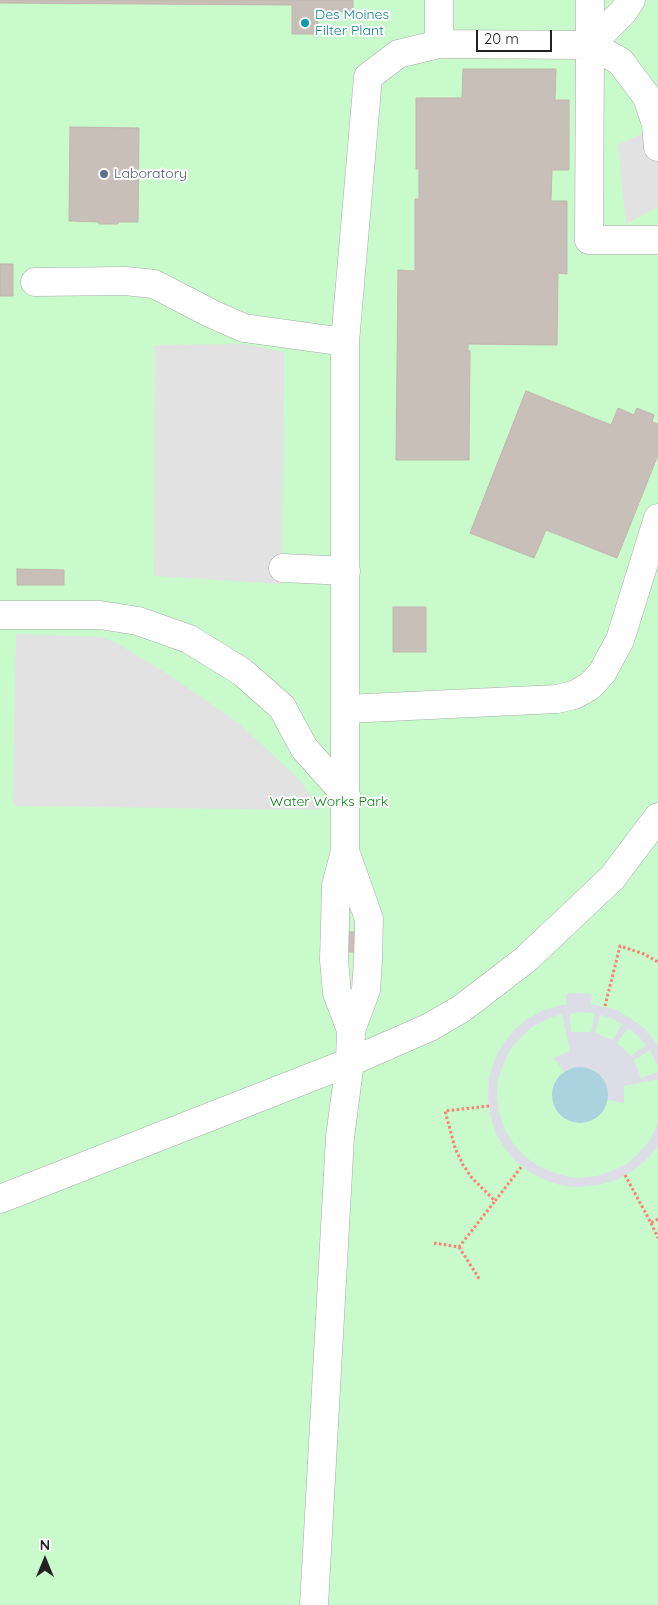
<!DOCTYPE html>
<style>
body{margin:0}
#map{position:relative;width:658px;height:1605px;overflow:hidden;background:#f2efe9;font-family:Quicksand,sans-serif}
canvas{display:block}
.north{position:absolute;left:20px;top:1535px;width:50px;height:50px;-webkit-text-stroke:4px #fff;paint-order:stroke;rotate:0deg;font-size:14px;font-weight:700;line-height:20px;text-align:center;color:#222}
.north::after{content:'';display:block;margin:auto;width:18px;height:22px;background:#222;clip-path:polygon(50% 0,100% 100%,50% 72%,0 100%)}
.scale{position:absolute;left:476px;top:30px;width:76px;height:22px;box-sizing:border-box;border:2px solid #222;border-top:0;padding-left:6px;font-size:15px;line-height:18px;white-space:nowrap;color:#222;-webkit-text-stroke:4px #fff;paint-order:stroke}
</style>
<div id="map">
<canvas width="658" height="1605"></canvas>
<div class="north">N</div>
<div class="scale">20 m</div>
</div>
<script>
const context = document.querySelector('canvas').getContext('2d');
context.lineJoin = 'round';
function paint(path, color) { context.fillStyle = color; context.fill(path, 'evenodd'); }
const toPath = rows => new Path2D(rows.map(r => 'M' + r).join(''));
function strokePath(path, color, width, dash) { context.strokeStyle = color; context.lineWidth = width; context.lineCap = dash ? 'butt' : 'round'; context.setLineDash(dash || []); context.stroke(path); }
function drawText(font, color, halo, rows, align = 'center') {
  context.font = font + ' Quicksand,sans-serif'; context.lineWidth = 4; context.setLineDash([]); context.textBaseline = 'middle'; context.strokeStyle = halo; context.fillStyle = color; for (const [text, x, y, turn = 0] of rows) {
    context.save(); context.translate(x, y); context.rotate((+turn || 0) * Math.PI / 180); context.textAlign = isNaN(turn) ? turn : align; if (halo) context.strokeText(text, 0, 0); context.fillText(text, 0, 0); context.restore();
  }
}
const park = toPath([
 [0,0,658,0,658,1605,0,1605]
]);
const parking = toPath([
 [656,127,658,147,658,207,626,224,618,145],
 [244,344,284,352,282,584,154,576,155,345],
 [16,634,101,637,115,642,169,675,237,722,299,779,320,810,18,806,13,804]
]);
const plaza = toPath([
 [578,993,592,994,591,1004,614,1009,630,1018,645,1029,658,1045,658,1067,650,1050,634,1060,641,1078,658,1072,658,1079,624,1086,624,1103,607,1100,607,1089,569,1070,564,1072,554,1058,570,1051,562,1014,547,1019,532,1027,520,1038,510,1050,503,1065,498,1080,497,1096,499,1112,504,1128,512,1142,522,1154,535,1164,549,1171,565,1176,581,1178,597,1176,612,1171,627,1164,639,1153,650,1140,658,1123,658,1146,646,1160,632,1171,616,1180,599,1185,581,1187,563,1186,545,1180,530,1172,515,1161,504,1147,495,1132,490,1114,488,1097,489,1079,494,1061,502,1045,513,1031,527,1019,543,1010,567,1004,566,994],
 [579,1012,595,1013,591,1032,571,1032,570,1014],
 [600,1015,611,1018,622,1024,613,1040,595,1033],
 [628,1028,638,1036,646,1045,631,1056,617,1043]
]);
const water = toPath([
 '552 1095a28 28 0 1 1 56 0a28 28 0 1 1-56 0Z'
]);
const building = toPath([
 [0,0,353,0,353,12,318,12,318,34,292,34,292,5,0,3,0,0],
 [463,69,556,69,555,100,569,100,569,170,552,170,551,201,567,201,567,274,558,273,557,345,468,344,468,351,470,351,469,460,396,460,398,270,415,271,415,199,419,199,419,169,416,169,416,98,462,98,463,69],
 [70,127,139,128,138,222,118,222,118,224,99,224,99,222,69,221,70,127],
 [0,264,13,264,13,296,0,296,0,264],
 [526,391,611,425,618,408,634,415,637,408,654,415,652,422,658,424,658,455,617,558,546,530,534,558,470,533,526,391],
 [17,569,64,570,64,585,17,585,17,569],
 [393,607,426,607,426,652,393,652,393,607],
 [344,932,356,932,356,952,343,952,344,932]
]);
const path = toPath([
 [605,1006,620,946,644,954,658,962],
 [489,1106,445,1111,455,1148,463,1165,472,1178,495,1201,522,1166],
 [625,1175,651,1223,658,1219],
 [651,1223,658,1238],
 [434,1243,459,1247,495,1201],
 [459,1247,480,1280]
]);
const minor = toPath([
 [439,0,439,44],
 [590,0,590,45,623,12,631,0],
 [590,45,589,240,658,240],
 [35,282,125,281,154,284,212,314,244,328,345,342],
 [283,568,346,571],
 [0,615,100,615,138,621,189,639,242,672,282,707,304,748,346,795],
 [346,709,557,699,574,695,590,686,602,673,620,640,658,518],
 [351,1030,337,993,334,960,336,886,345,851,345,342,368,77,398,54,439,44,590,45,620,61,647,97,656,124,658,147],
 [0,1199,350,1062,430,1027,461,1009,525,960,612,878,658,817],
 [314,1605,340,1137,350,1062,351,1030,366,990,368,960,369,919,345,851]
]);
const markers = [
 [305,23,5,"#0f9aa8"],
 [104,174,5,"#5c6f8a"]
];
const cultureNames = [
 ["Des Moines",315,15],
 ["Filter Plant",315,31]
];
const serviceNames = [
 ["Laboratory",114,174]
];
const parkNames = [
 ["Water Works Park",329,802]
];
paint(park, '#c8facc');
paint(parking, '#e2e2e2');
paint(plaza, '#dddde8');
paint(water, '#aad3df');
paint(building, '#c7bfb8');
strokePath(building, '#c4b6ab', 1);
strokePath(minor, '#a9a9a9', 29);
strokePath(path, '#fa8072', 3, [2.5, 2.5]);
strokePath(minor, '#fff', 28);
for (const [x, y, r, color] of markers) { const dot = new Path2D(); dot.arc(x, y, r, 0, 2 * Math.PI); context.fillStyle = color; context.fill(dot); strokePath(dot, '#fff', 2); }
drawText('14px', '#0d838f', '#fff', cultureNames, 'left');
drawText('14px', '#4e5e75', '#fff', serviceNames, 'left');
drawText('14px', '#0c8416', '#fff', parkNames);
</script>
